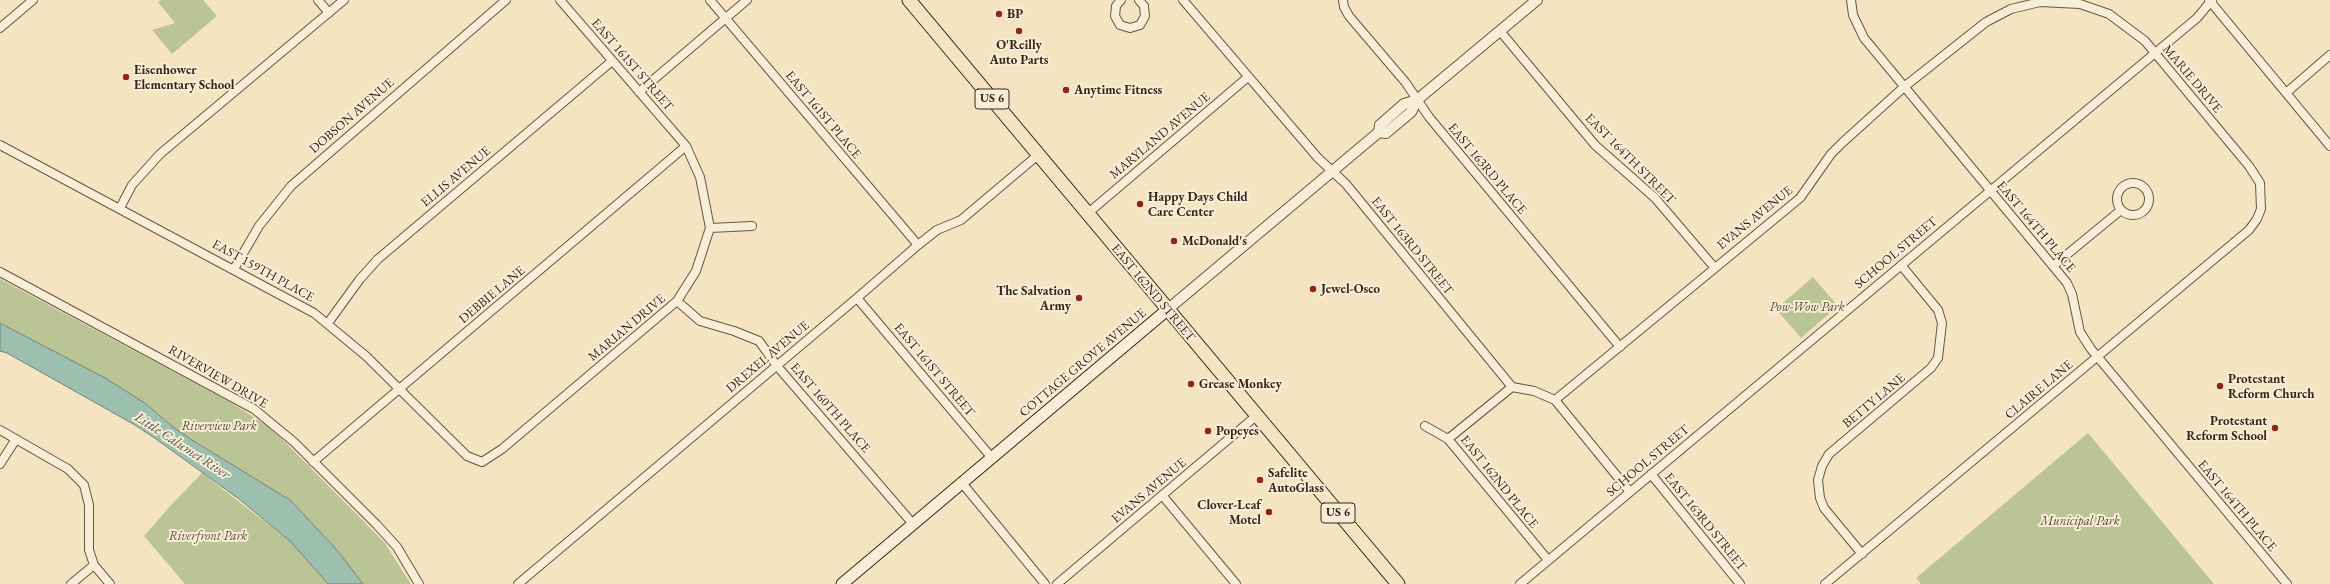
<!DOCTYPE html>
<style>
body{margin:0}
canvas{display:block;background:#f5e4c1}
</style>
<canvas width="2330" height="584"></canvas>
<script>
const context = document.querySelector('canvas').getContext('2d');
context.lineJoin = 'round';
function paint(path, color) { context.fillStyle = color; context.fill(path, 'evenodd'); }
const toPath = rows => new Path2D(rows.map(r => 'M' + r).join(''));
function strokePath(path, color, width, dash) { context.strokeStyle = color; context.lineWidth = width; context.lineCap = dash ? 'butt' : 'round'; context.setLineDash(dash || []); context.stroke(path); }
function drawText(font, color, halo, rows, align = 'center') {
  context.font = font + ' "EB Garamond",serif'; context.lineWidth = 4; context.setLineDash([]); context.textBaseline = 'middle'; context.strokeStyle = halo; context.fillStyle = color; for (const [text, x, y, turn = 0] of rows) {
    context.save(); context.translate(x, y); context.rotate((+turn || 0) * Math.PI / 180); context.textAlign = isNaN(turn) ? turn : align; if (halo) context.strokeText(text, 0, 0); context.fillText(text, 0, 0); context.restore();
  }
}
const green = toPath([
 [161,0,203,0,217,16,172,54,152,30,175,23,158,2],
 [1813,277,1838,306,1801,338,1776,309],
 [0,279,230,402,266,425,282,439,384,542,411,584,363,584,337,550,290,500,192,440,173,427,146,404,107,379,0,323],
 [2088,433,2214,584,1921,584,1916,578],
 [202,473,291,542,328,584,185,584,144,536,173,503]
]);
const water = toPath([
 [0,323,107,379,146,404,173,427,192,440,290,500,337,550,363,584,328,584,291,542,239,499,156,439,135,425,7,353,0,351,0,323]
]);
const minor = toPath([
 [318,0,329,13],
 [710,0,918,245],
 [1121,0,1116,6,1115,16,1120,25,1130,28,1140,25,1145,16,1144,6,1139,0],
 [1183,0,1318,158,1346,184,1512,387,1534,391,1555,400,1630,492],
 [1343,0,1344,7,1349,16,1406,83,1429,117,1620,347],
 [1851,0,1853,15,1864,38,2067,283,2072,294,2080,332,2091,349,2287,584],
 [2209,0,2330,146],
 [0,28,33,0],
 [1500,31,1595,145,1655,198,1714,267],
 [639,92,747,0],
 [2286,93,2330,55],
 [0,145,314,313,366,356,467,456,482,462,502,449,677,301,696,271,710,228,700,177,686,146,560,0],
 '2117 199a16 16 0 1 1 32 0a16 16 0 1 1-32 0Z',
 [120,208,132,185,160,154,344,0],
 [1087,214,1248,77],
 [710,228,752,226],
 [2053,266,2121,210],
 [234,269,259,226,291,186,506,0],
 [0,272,254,409,294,442,377,525,397,547,419,584],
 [857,298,992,458],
 [677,301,700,321,734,331,759,341,777,366,913,524],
 [328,323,360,279,378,259,612,61],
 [1555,400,1800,198,1831,154,1842,143,1904,87,1986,22,2011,9,2040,2,2080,4,2109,14,2145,41,2249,166,2260,183,2261,209,2257,219,2249,230,1825,584],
 [1425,426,1448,439,1548,560],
 [0,430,68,469,84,485,89,505,89,550,94,565,110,584],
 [1448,439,1512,387],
 [313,462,686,146],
 [0,464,16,439],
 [1651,474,1740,584],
 [962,483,1045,584],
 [1162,495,1236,584],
 [1862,554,1824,508,1820,498,1818,480,1822,466,1829,454,1931,368,1938,358,1942,323,1938,310,1901,265],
 [71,584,94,565],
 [518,584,857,298,918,245,937,230,961,220,1038,155],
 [1057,584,1256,416],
 [1520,584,2197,18,2212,0]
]);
const tertiary = toPath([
 [1379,132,1386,133,1411,112,1417,100],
 [1167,310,1379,132,1380,125,1404,104,1417,100,1537,0]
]);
const secondary = toPath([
 [842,584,1167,310]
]);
const primary = toPath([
 [909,0,1398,584]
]);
const markers = [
 [999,14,4,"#8f2418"],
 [1019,31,4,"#8f2418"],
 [126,77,4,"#8f2418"],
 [1066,90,4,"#8f2418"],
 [1140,204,4,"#8f2418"],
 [1174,241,4,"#8f2418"],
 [1313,289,4,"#8f2418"],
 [1079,298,4,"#8f2418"],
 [1191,384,4,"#8f2418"],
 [2220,386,4,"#8f2418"],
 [2275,428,4,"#8f2418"],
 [1208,431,4,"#8f2418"],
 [1260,480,4,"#8f2418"],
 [1269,512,4,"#8f2418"]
];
const shields = [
 [992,99,34],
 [1338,513,34]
];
const shieldNames = [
 ["US 6",992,99],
 ["US 6",1338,513]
];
const poiNames = [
 ["BP",1007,14],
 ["O'Reilly",1019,45,"center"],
 ["Auto Parts",1019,60,"center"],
 ["Eisenhower",134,70],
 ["Elementary School",134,85],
 ["Anytime Fitness",1074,90],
 ["Happy Days Child",1148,197],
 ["Care Center",1148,212],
 ["McDonald's",1182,241],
 ["Jewel-Osco",1321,289],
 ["The Salvation",1071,291,"right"],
 ["Army",1071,306,"right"],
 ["Protestant",2228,379],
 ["Reform Church",2228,394],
 ["Grease Monkey",1199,384],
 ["Protestant",2267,421,"right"],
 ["Reform School",2267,436,"right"],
 ["Popeyes",1216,431],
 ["Safelite",1268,473],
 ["AutoGlass",1268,488],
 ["Clover-Leaf",1261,505,"right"],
 ["Motel",1261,520,"right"]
];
const streetNames = [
 ["EAST 161ST STREET",632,65,49],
 ["MARIE DRIVE",2192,79,50],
 ["EAST 161ST PLACE",823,115,50],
 ["DOBSON AVENUE",352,116,-41],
 ["MARYLAND AVENUE",1160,136,-40],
 ["EAST 164TH STREET",1630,159,45],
 ["EAST 163RD PLACE",1487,169,50],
 ["ELLIS AVENUE",456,177,-40],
 ["EVANS AVENUE",1755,218,-39],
 ["EAST 164TH PLACE",2036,227,50],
 ["EAST 163RD STREET",1412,246,51],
 ["SCHOOL STREET",1896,253,-40],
 ["EAST 159TH PLACE",263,271,29],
 ["EAST 162ND STREET",1153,293,50],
 ["DEBBIE LANE",492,295,-40],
 ["MARIAN DRIVE",627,328,-40],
 ["DREXEL AVENUE",768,357,-40],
 ["COTTAGE GROVE AVENUE",1083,363,-40],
 ["EAST 161ST STREET",934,370,50],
 ["RIVERVIEW DRIVE",218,377,30],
 ["CLAIRE LANE",2039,390,-40],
 ["BETTY LANE",1874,401,-40],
 ["EAST 160TH PLACE",830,408,49],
 ["SCHOOL STREET",1648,461,-40],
 ["EAST 162ND PLACE",1499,482,51],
 ["EVANS AVENUE",1149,491,-40],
 ["EAST 164TH PLACE",2237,506,50],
 ["EAST 163RD STREET",1705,522,51]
];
const parkNames = [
 ["Pow-Wow Park",1807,307],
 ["Riverview Park",219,426],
 ["Municipal Park",2080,521],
 ["Riverfront Park",208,536]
];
const waterNames = [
 ["Little Calumet River",182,446,33]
];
paint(green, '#bbc494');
paint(water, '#9cbfb0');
strokePath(water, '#748274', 1);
strokePath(minor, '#665643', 10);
strokePath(tertiary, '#665643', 12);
strokePath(secondary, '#372719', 13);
strokePath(primary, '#372719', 15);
strokePath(minor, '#f8edd7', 8);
strokePath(tertiary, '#f8edd7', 10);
strokePath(secondary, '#f8edd7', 11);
strokePath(primary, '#f5e4c1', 13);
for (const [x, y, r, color] of markers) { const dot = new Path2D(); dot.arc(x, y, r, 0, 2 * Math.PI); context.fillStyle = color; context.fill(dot); strokePath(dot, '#f8edd7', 1.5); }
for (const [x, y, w] of shields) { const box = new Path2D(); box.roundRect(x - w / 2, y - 10, w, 20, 3); context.fillStyle = '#f8edd7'; context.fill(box); strokePath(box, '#372719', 1); }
drawText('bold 12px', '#372719', null, shieldNames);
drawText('bold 13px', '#372719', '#f8edd7', poiNames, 'left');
drawText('13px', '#372719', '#f8edd7', streetNames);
drawText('italic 13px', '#584e38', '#f8edd7', parkNames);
drawText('italic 14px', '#555546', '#f8edd7', waterNames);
</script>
